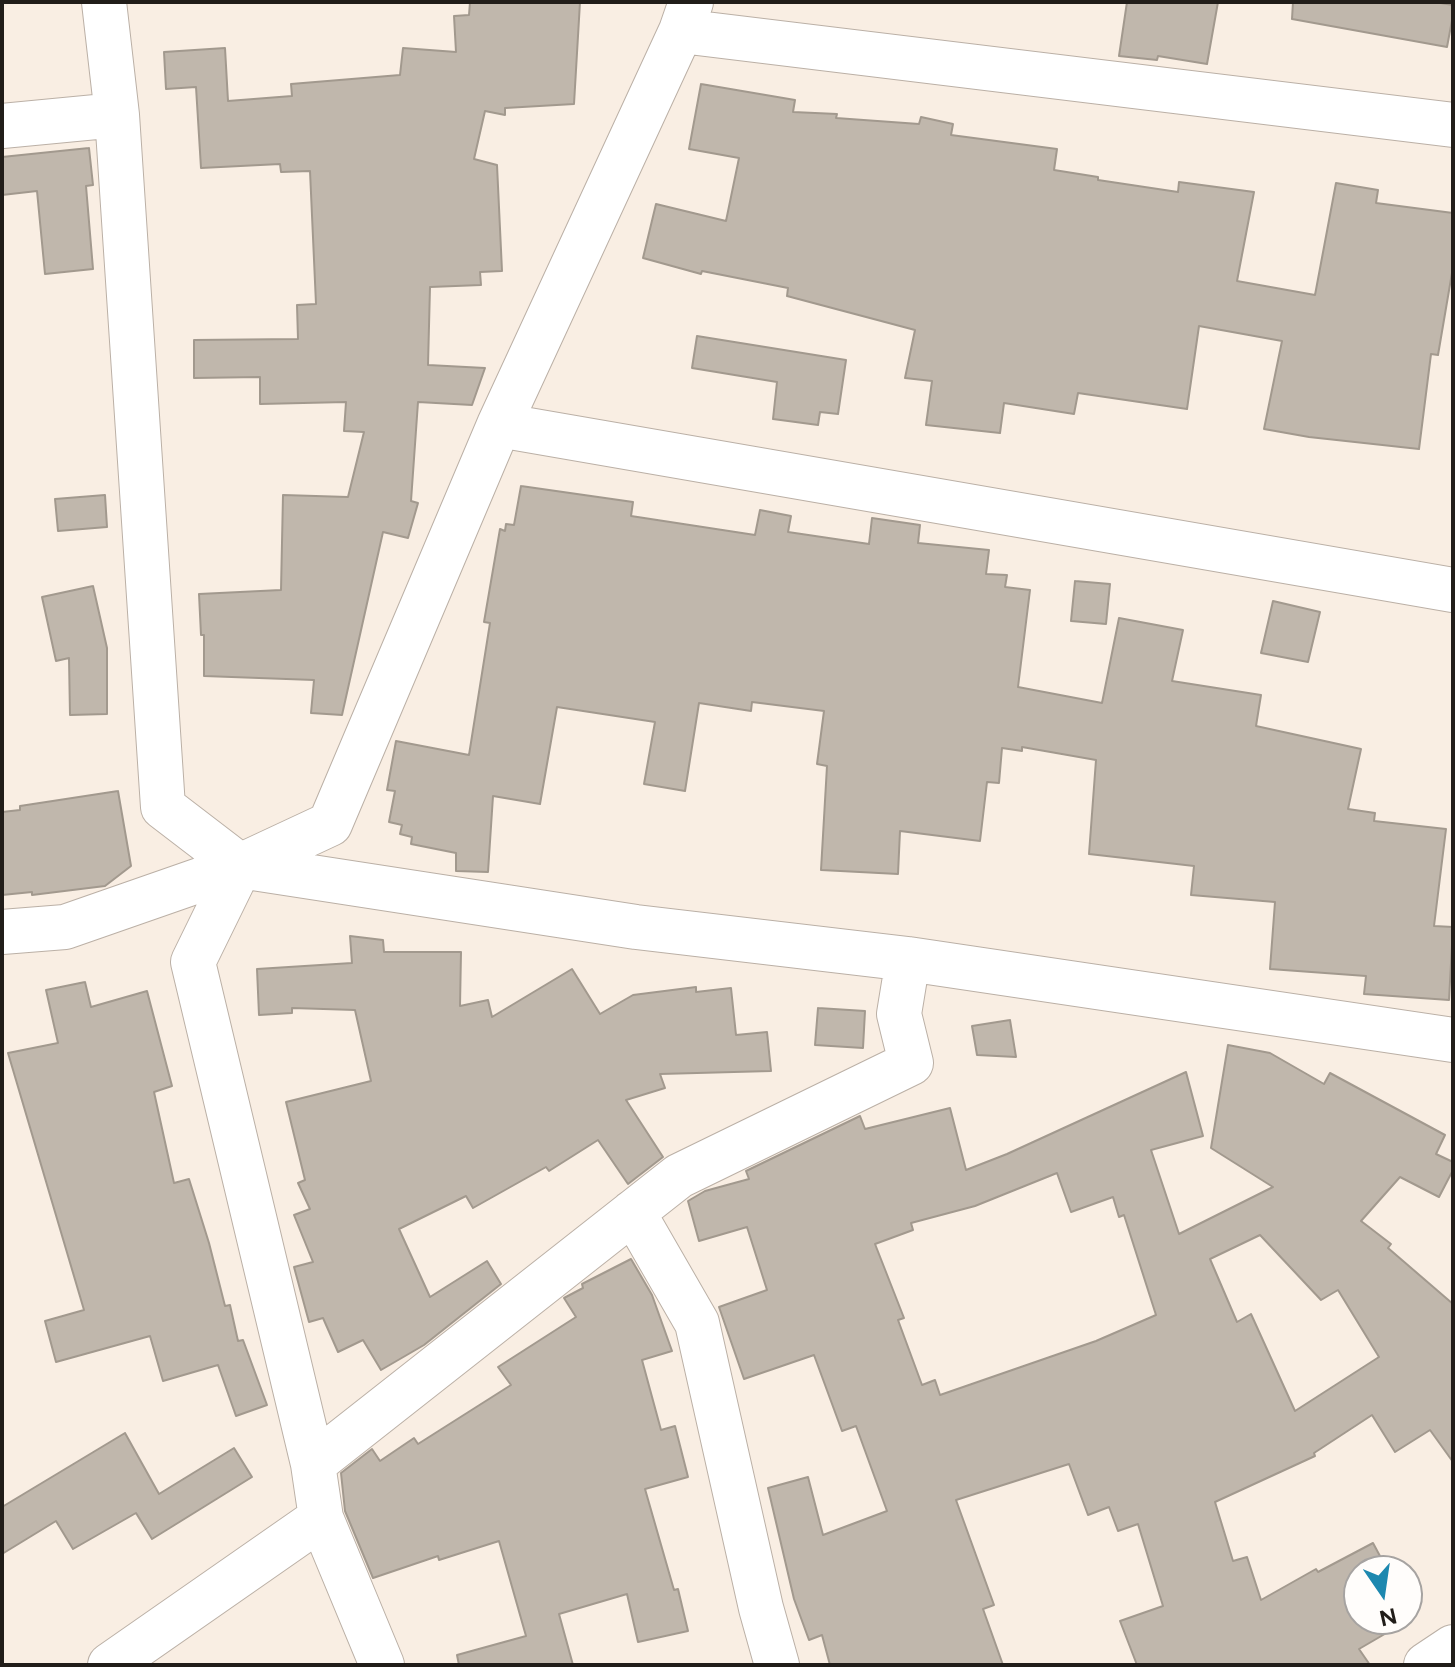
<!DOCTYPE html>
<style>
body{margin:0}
#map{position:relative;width:1455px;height:1667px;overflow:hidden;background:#f9eee3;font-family:Figtree,sans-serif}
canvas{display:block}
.frame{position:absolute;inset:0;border:4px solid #211d19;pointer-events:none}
.north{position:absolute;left:1343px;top:1555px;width:80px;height:80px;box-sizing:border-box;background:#fffdfb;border:2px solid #a6a3a1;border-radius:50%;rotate:167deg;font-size:22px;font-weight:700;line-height:32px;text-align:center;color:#211d19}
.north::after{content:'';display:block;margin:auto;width:28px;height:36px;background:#1d88af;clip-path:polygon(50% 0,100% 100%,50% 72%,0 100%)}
</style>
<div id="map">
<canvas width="1455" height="1667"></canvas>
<div class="frame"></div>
<div class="north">N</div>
</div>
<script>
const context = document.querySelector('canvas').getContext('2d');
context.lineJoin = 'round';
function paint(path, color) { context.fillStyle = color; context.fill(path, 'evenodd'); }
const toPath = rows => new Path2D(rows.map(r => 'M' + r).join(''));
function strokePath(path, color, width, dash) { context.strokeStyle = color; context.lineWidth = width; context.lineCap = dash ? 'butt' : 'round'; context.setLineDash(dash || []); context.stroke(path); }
const building = toPath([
 [470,2,580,2,574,104,505,108,505,115,485,111,474,159,497,165,502,271,480,272,481,285,430,287,428,365,485,368,472,405,418,402,411,501,418,503,408,538,383,532,342,715,311,713,314,680,204,676,204,635,201,635,199,594,281,590,283,495,348,497,364,432,344,431,346,402,260,404,260,377,194,378,194,340,298,339,297,305,316,304,310,171,281,172,280,164,201,168,196,87,166,89,164,52,225,48,228,101,292,96,291,84,400,75,403,48,456,52,454,16,469,15,470,2],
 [1127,2,1218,2,1207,64,1158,56,1157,60,1119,56,1127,2],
 [1293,2,1434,2,1453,5,1453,15,1447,47,1292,19,1293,2],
 [701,84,795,100,793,112,837,114,836,118,919,124,921,117,953,124,951,135,1057,149,1054,170,1098,177,1098,180,1178,192,1179,182,1254,192,1237,281,1315,295,1336,183,1378,190,1376,203,1453,213,1453,267,1438,355,1431,354,1419,449,1309,437,1264,429,1282,341,1199,326,1187,409,1078,393,1074,414,1004,403,1000,433,926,425,932,381,905,378,915,330,787,296,788,288,702,271,701,274,643,258,656,204,726,221,739,158,689,149,701,84],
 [89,148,93,185,86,186,93,269,45,274,37,191,2,195,2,157,89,148],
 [697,336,846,360,838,414,820,412,818,425,773,419,777,382,692,368,697,336],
 [521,486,633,502,631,516,755,535,760,510,791,516,788,532,869,544,872,518,920,525,918,543,989,550,986,574,1007,575,1005,587,1030,590,1018,687,1102,703,1119,618,1183,630,1172,681,1261,695,1256,726,1361,749,1348,809,1375,813,1374,821,1446,829,1434,926,1453,927,1449,1000,1364,994,1366,976,1270,969,1275,902,1191,895,1194,866,1089,854,1096,760,1022,747,1022,751,1002,748,999,783,987,782,980,841,900,831,898,874,821,870,827,766,817,764,824,711,752,702,751,711,699,703,685,791,644,784,655,722,557,707,540,804,493,796,488,872,456,871,456,853,411,844,412,837,400,834,402,825,389,822,395,791,387,790,396,741,469,755,490,623,484,622,500,529,505,531,506,524,514,525,521,486],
 [105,495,107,527,58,531,55,499,105,495],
 [1075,581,1110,584,1106,624,1071,621,1075,581],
 [93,586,107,648,107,714,70,715,69,658,56,661,42,597,93,586],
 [1273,601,1320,612,1308,662,1261,653,1273,601],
 [118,791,131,866,105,886,32,895,32,892,2,895,2,812,20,810,20,806,118,791],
 [350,936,383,940,384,952,461,952,460,1006,488,1000,492,1017,572,969,600,1014,633,995,696,987,696,992,731,988,736,1035,767,1032,771,1071,660,1074,665,1088,626,1100,663,1157,628,1184,598,1140,549,1171,546,1167,473,1208,466,1196,399,1229,430,1297,487,1261,501,1284,424,1345,381,1370,363,1340,338,1352,323,1318,309,1322,294,1267,313,1262,294,1215,310,1209,298,1183,305,1180,286,1102,371,1081,355,1010,292,1008,292,1013,259,1015,257,969,352,963,350,936],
 [85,982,91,1007,147,991,172,1086,154,1092,174,1183,189,1179,209,1243,225,1306,230,1305,238,1341,243,1340,267,1405,236,1416,218,1365,163,1381,150,1336,56,1362,45,1321,84,1310,8,1053,58,1043,46,990,85,982],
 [818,1008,865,1011,863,1048,815,1045,818,1008],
 [1010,1020,1016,1057,977,1055,972,1026,1010,1020],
 [1228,1045,1270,1053,1324,1084,1330,1073,1445,1135,1436,1154,1453,1162,1453,1170,1439,1197,1400,1177,1361,1221,1391,1244,1388,1248,1453,1304,1453,1462,1430,1430,1395,1452,1372,1415,1314,1453,1315,1456,1215,1502,1233,1561,1247,1557,1261,1600,1316,1569,1318,1572,1373,1543,1388,1571,1359,1571,1359,1619,1407,1619,1407,1605,1414,1617,1359,1649,1370,1665,1137,1665,1120,1621,1163,1606,1138,1524,1118,1531,1109,1507,1088,1515,1069,1464,956,1500,994,1605,983,1609,1003,1665,830,1665,822,1635,809,1640,794,1599,768,1488,808,1477,823,1535,887,1511,856,1426,842,1431,814,1355,744,1379,719,1307,767,1290,747,1227,699,1241,688,1201,705,1191,749,1179,746,1171,860,1116,865,1129,950,1108,966,1170,1007,1154,1186,1072,1203,1136,1151,1150,1179,1234,1273,1187,1211,1148,1228,1045],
 [1057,1173,1071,1212,1113,1197,1119,1217,1124,1215,1156,1315,1096,1341,940,1395,935,1380,922,1385,898,1320,904,1318,875,1244,913,1230,911,1223,975,1206,1057,1173],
 [1260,1235,1321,1300,1338,1290,1379,1357,1295,1411,1251,1314,1237,1322,1210,1259,1260,1235],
 [631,1259,652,1295,672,1351,642,1360,661,1430,675,1426,688,1477,645,1489,674,1590,678,1589,688,1631,638,1642,627,1594,559,1614,573,1665,459,1665,457,1655,526,1636,499,1541,439,1560,438,1556,373,1578,345,1511,341,1473,372,1449,380,1461,414,1438,418,1444,511,1385,498,1367,576,1317,564,1298,583,1288,582,1284,631,1259],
 [125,1433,159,1494,234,1448,252,1477,152,1539,136,1513,73,1549,56,1521,2,1554,2,1507,125,1433]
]);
const minor = toPath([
 [104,2,117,115,163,807,240,866],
 [681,31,1453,125],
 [2,126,117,115],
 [499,425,1453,590],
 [2,932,65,927,240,866,636,927,908,959,1453,1040],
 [633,1212,697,1323,761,1608,777,1665],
 [313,1464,679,1176,911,1063,899,1014,908,959],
 [110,1665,321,1518],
 [382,1665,321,1518,313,1464,193,962,240,866,330,824,499,425,681,31,691,2],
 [1426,1665,1453,1647]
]);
paint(building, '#c0b7ac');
strokePath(building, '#a2998e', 2);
strokePath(minor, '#bbb0a6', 46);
strokePath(minor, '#fff', 44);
</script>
